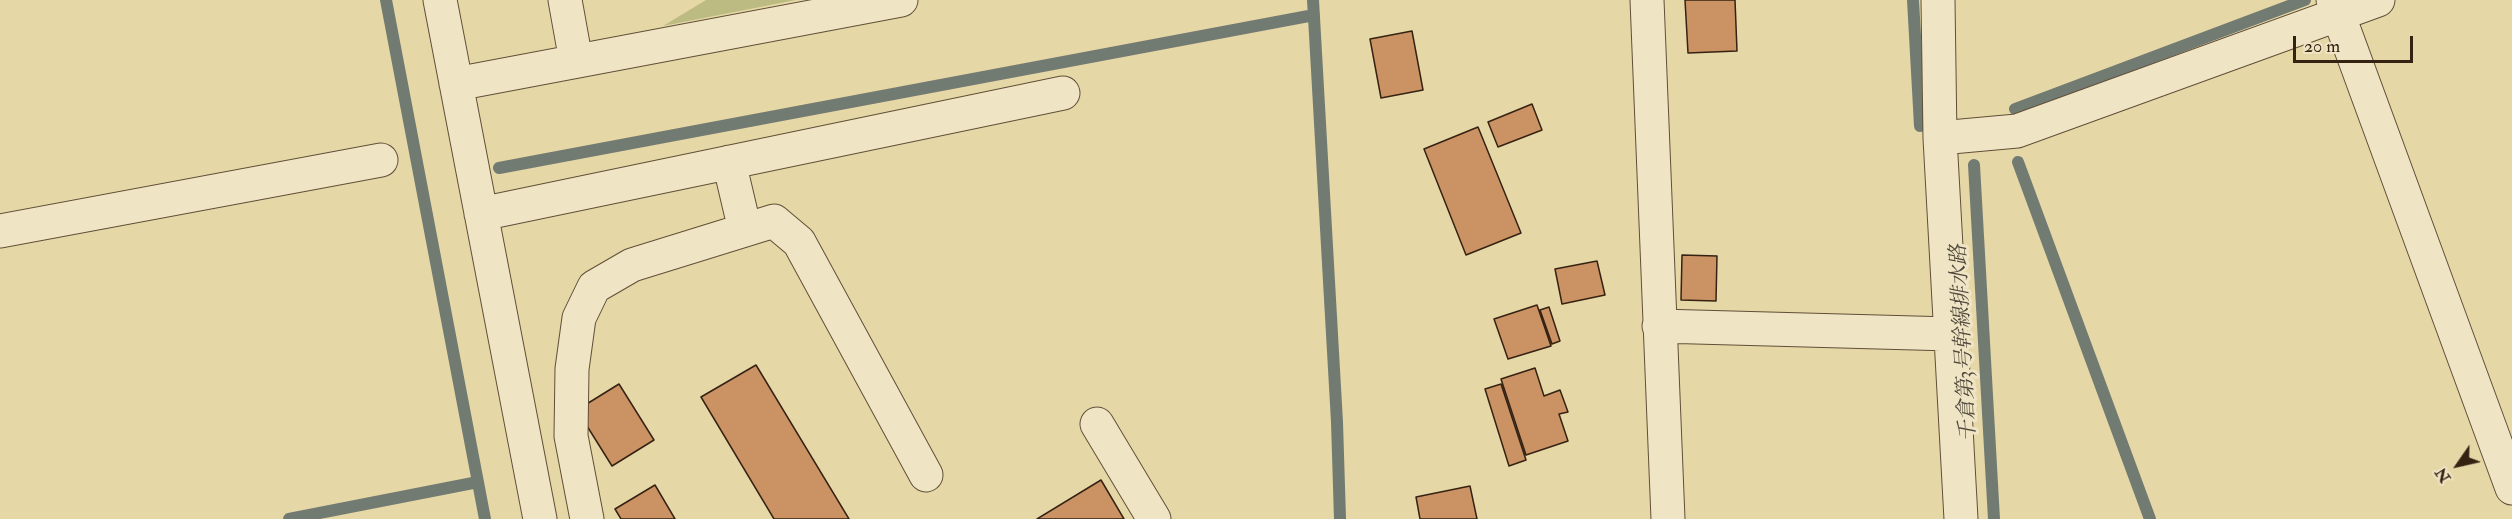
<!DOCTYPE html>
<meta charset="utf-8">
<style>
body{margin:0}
#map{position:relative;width:2512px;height:519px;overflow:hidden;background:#e6d7a6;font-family:"IM FELL Double Pica",serif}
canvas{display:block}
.north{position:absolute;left:2428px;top:435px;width:60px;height:60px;-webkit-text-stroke:4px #efe5c5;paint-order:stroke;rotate:236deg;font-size:16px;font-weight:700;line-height:24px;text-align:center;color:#352213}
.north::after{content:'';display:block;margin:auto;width:21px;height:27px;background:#352213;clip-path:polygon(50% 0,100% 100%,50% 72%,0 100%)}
.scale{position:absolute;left:2293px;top:36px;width:120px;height:27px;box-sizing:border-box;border:3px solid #352213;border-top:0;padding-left:8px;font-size:18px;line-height:21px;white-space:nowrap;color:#352213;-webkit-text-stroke:4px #efe5c5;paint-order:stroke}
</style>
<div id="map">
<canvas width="2512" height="519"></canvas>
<div class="north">N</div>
<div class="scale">20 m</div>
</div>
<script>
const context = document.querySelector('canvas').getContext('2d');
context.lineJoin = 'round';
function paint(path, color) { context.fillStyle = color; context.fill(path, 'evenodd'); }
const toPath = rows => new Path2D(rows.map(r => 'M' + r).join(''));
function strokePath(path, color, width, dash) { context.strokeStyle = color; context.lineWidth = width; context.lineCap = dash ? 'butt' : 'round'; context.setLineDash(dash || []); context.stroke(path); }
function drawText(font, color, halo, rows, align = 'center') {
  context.font = font + ' "IM FELL Double Pica","Noto Serif JP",serif'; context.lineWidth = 6; context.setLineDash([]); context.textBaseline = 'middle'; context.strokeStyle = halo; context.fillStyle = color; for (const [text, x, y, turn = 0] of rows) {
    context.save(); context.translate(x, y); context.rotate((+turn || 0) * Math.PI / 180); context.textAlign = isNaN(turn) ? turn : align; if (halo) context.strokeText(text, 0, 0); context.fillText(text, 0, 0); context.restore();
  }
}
const green = toPath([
 [706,0,796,0,663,26]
]);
const stream = toPath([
 [386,0,485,519],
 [1313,0,1337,422,1340,519],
 [1913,0,1920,126],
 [2015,109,2305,0],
 [2018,162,2150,519],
 [1974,165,1994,519],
 [499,168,1314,15],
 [289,519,478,482]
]);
const building = toPath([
 [1685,0,1735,0,1737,51,1688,53,1685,0],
 [1412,31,1423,90,1381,98,1370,39,1412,31],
 [1532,104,1542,130,1498,147,1488,122,1532,104],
 [1478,127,1521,233,1466,255,1424,149,1478,127],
 [1682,255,1717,256,1716,301,1681,300,1682,255],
 [1597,261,1605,295,1562,304,1555,269,1597,261],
 [1537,305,1551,346,1508,359,1494,319,1537,305],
 [1549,307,1560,341,1552,344,1540,310,1549,307],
 [756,365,849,519,774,519,701,397,756,365],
 [1535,368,1544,396,1560,390,1568,412,1559,414,1568,441,1526,455,1501,379,1535,368],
 [619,384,654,440,612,466,577,410,619,384],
 [1501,384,1526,460,1509,466,1485,389,1501,384],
 [1101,480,1124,519,1037,519,1101,480],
 [655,485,675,519,621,519,615,509,655,485],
 [1470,486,1477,519,1420,519,1416,497,1470,486]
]);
const minor = toPath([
 [440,0,540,519],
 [565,0,576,61],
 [1647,0,1668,519],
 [1938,0,1940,138,1961,519],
 [2333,0,2512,488],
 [456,84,901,0],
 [1940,138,2017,131,2378,0],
 [729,162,745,230],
 [481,214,1063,93],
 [0,231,381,160],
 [1659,326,1951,334],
 [1097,424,1154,519],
 [587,519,571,436,572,369,579,318,594,287,632,265,774,221,799,242,926,475]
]);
const waterNames = [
 ["千倉第3号幹線排水路",1965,343,-93]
];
paint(green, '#bcbc82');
strokePath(stream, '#727b72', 12);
paint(building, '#cb9264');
strokePath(building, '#352213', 1.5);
strokePath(minor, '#614f38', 35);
strokePath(minor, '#efe5c5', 33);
drawText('italic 21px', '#4e473b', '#efe5c5', waterNames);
</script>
